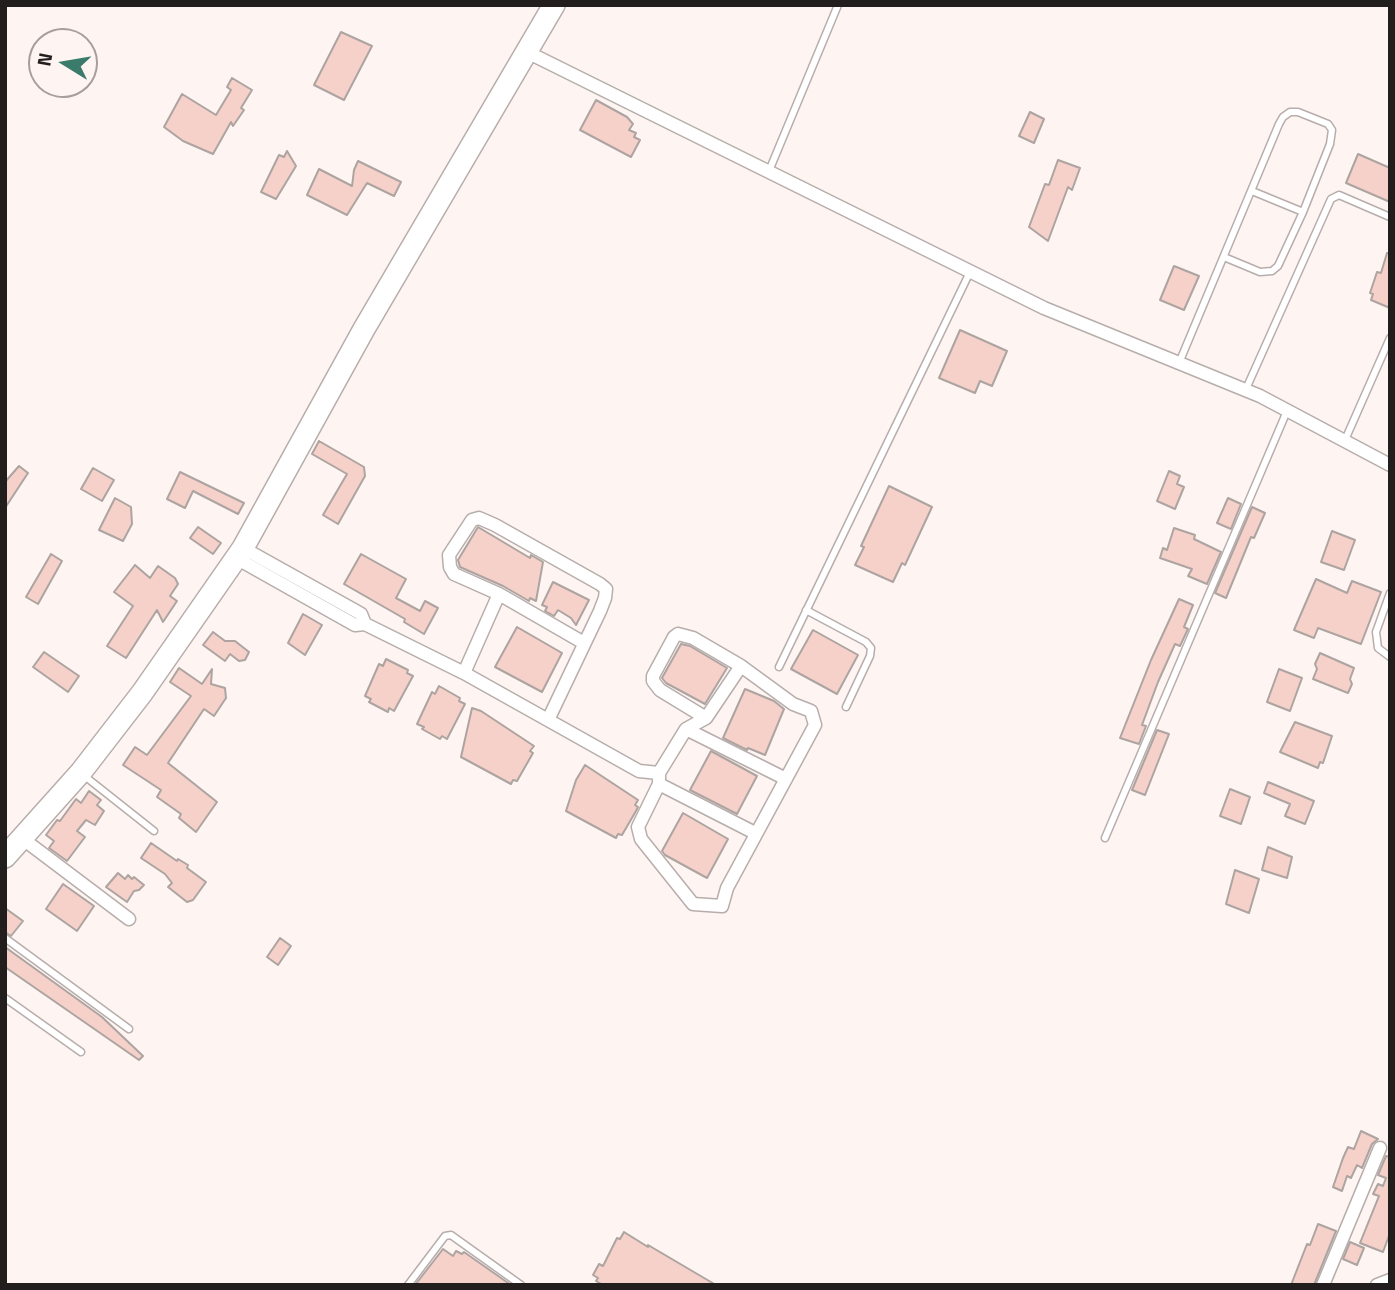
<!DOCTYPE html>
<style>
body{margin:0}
#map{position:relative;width:1395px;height:1290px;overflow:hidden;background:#fef4f2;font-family:"Titillium Web",sans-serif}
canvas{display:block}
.frame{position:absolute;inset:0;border:7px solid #221e1d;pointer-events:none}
.north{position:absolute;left:28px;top:28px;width:70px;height:70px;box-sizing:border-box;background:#fef4f2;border:2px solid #a69e9d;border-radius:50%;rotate:281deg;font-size:19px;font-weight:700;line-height:28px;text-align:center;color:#221e1d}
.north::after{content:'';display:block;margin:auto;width:24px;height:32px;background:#3a7b6b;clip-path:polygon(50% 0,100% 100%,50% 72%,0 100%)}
</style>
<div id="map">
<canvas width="1395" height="1290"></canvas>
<div class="frame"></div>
<div class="north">N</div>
</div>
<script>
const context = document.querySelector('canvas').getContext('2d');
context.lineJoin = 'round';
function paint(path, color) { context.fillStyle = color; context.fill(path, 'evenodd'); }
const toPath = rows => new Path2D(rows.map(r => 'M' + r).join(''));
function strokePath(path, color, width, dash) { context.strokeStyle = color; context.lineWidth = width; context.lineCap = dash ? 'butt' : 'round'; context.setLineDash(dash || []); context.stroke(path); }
const building = toPath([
 [341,32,372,46,344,100,314,85,341,32],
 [232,78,252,90,241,108,244,110,233,126,231,122,213,154,183,141,164,127,182,94,216,115,231,90,227,87,232,78],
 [596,100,627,117,633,124,629,130,636,133,634,137,640,140,631,157,580,130,596,100],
 [1030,112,1044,119,1034,143,1019,136,1030,112],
 [287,151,296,166,276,199,261,192,279,155,284,157,287,151],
 [1358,154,1390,168,1390,202,1346,183,1358,154],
 [1058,160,1080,168,1072,190,1068,187,1048,241,1029,227,1045,184,1049,185,1058,160],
 [358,161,401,182,394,196,367,183,347,215,307,195,319,169,352,186,354,170,358,161],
 [1387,253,1390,253,1390,308,1371,300,1373,294,1370,293,1377,272,1381,273,1387,253],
 [1174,266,1199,276,1184,310,1160,300,1174,266],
 [960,330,1007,351,992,386,980,381,975,393,939,378,960,330],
 [319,441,364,467,365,476,338,524,323,515,347,474,312,454,319,441],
 [19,466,28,473,5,508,5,482,19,466],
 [93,468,114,480,102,501,81,489,93,468],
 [1169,471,1180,476,1177,484,1184,487,1175,509,1157,501,1169,471],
 [180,472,244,503,238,514,193,491,185,508,167,499,180,472],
 [889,486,932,507,905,565,902,563,893,582,855,565,864,547,861,546,889,486],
 [115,498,131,507,132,524,123,541,99,530,115,498],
 [1228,498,1241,504,1231,529,1217,523,1228,498],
 [1252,507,1265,513,1254,538,1251,537,1226,598,1215,593,1252,507],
 [198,527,221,543,213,554,190,538,198,527],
 [478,527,530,558,531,555,543,562,536,601,530,598,529,601,503,586,460,567,458,560,478,527],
 [1174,528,1195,535,1194,539,1221,552,1207,584,1188,576,1192,569,1160,558,1163,548,1167,550,1174,528],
 [1332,531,1355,540,1344,570,1321,562,1332,531],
 [51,554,62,561,38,604,26,597,51,554],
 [361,554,406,579,396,598,420,611,425,601,438,608,424,634,404,622,405,619,344,584,361,554],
 [135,565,150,578,158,566,175,578,178,584,170,596,177,601,163,622,157,610,126,658,107,646,133,606,114,592,135,565],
 [1316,579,1347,593,1352,581,1381,592,1361,644,1318,628,1314,638,1294,630,1316,579],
 [553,582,589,600,576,625,571,618,558,610,554,616,545,611,547,607,542,605,553,582],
 [1179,599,1193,605,1184,627,1188,629,1180,646,1175,644,1158,682,1142,725,1146,726,1139,744,1120,738,1151,660,1179,599],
 [303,614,322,625,305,655,288,643,303,614],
 [517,627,562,653,542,692,495,667,517,627],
 [813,630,858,655,837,694,791,669,813,630],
 [213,632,225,641,235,641,249,652,245,660,239,661,230,654,225,661,203,645,213,632],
 [681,644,690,646,727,668,705,704,666,683,662,678,681,644],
 [44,652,79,676,68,692,33,667,44,652],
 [1320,653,1354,668,1350,679,1352,684,1348,693,1313,679,1317,669,1315,664,1320,653],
 [386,659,408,670,407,673,413,676,394,711,389,708,388,712,369,702,371,699,365,696,379,664,383,666,386,659],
 [179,668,202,684,212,669,211,684,225,688,226,698,214,716,204,709,168,763,217,802,196,832,179,818,181,814,157,797,161,790,123,765,135,747,147,755,191,696,170,682,179,668],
 [1279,669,1302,678,1290,711,1267,702,1279,669],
 [439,686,460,698,459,701,465,704,447,739,442,736,440,739,422,729,424,727,417,724,432,692,435,694,439,686],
 [745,689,774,701,784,709,765,755,748,748,747,750,723,738,745,689],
 [472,708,481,711,534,746,530,751,533,753,517,781,513,780,511,784,461,757,472,708],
 [1295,722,1332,736,1323,763,1320,762,1318,768,1280,752,1295,722],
 [1157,730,1169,734,1145,795,1132,790,1157,730],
 [711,751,757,776,737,814,690,790,711,751],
 [585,765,638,800,635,805,638,807,636,811,622,835,618,834,616,838,566,811,576,780,585,765],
 [1268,782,1314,801,1305,824,1285,816,1290,804,1264,793,1268,782],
 [1230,789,1250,797,1241,824,1220,816,1230,789],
 [89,791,101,800,97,805,104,811,95,825,86,820,77,831,85,837,67,861,49,848,54,841,46,835,57,820,60,821,76,799,81,803,89,791],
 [683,813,728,839,707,878,665,855,662,851,683,813],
 [151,843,177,861,178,859,188,865,187,868,206,882,193,900,187,902,168,887,172,883,165,874,141,858,151,843],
 [1268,847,1292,857,1287,878,1262,870,1268,847],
 [1235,870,1259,879,1249,913,1226,904,1235,870],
 [118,873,125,879,128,875,132,879,134,877,144,885,139,890,134,891,127,902,106,887,118,873],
 [63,884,94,906,77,931,46,909,63,884],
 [5,908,23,921,11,936,5,932,5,908],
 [280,938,291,946,278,965,267,957,280,938],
 [5,947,102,1017,143,1056,139,1060,5,967,5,947],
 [1361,1131,1378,1139,1372,1144,1362,1168,1357,1165,1351,1178,1347,1176,1342,1191,1333,1187,1343,1158,1348,1147,1354,1149,1361,1131],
 [1386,1156,1390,1157,1390,1233,1383,1252,1360,1243,1379,1196,1373,1194,1378,1184,1383,1186,1386,1178,1378,1175,1386,1156],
 [1318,1224,1336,1231,1314,1285,1291,1285,1307,1244,1310,1245,1318,1224],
 [624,1232,648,1247,648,1245,716,1285,603,1285,596,1281,598,1278,593,1275,599,1264,603,1266,617,1238,620,1239,624,1232],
 [1350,1242,1364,1248,1357,1265,1343,1259,1350,1242],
 [443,1249,453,1256,456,1251,462,1254,464,1252,511,1285,415,1285,443,1249]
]);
const service = toPath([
 [769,171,838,5],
 [1252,191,1303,212],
 [1179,363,1279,124,1283,117,1290,112,1298,112,1328,124,1332,130,1330,144,1303,212,1278,266,1272,271,1260,272,1224,257],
 [1246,389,1331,199,1339,195,1390,217],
 [1345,440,1390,338],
 [1390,593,1376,632,1378,648,1390,657],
 [806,610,866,642,871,648,870,656,846,707],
 [779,667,970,272],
 [82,774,154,831],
 [1105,838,1287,411],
 [5,938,129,1029],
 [5,998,81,1052],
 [408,1285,445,1236,451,1235,521,1285]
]);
const minor = toPath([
 [525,51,1044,308,1260,396,1390,465],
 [236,558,355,625,365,624,361,614,354,610,243,548],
 [365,624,464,673,639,771,659,773],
 [464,673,499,594],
 [706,718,660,690,653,681,653,676,674,637,678,634,693,638,741,666,793,704,811,711,815,725,727,888,722,906,693,904,641,839,638,827,659,784,659,773,686,729,706,718,741,666],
 [548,720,600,611,605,598,606,589,600,584,495,525,479,518,472,520,449,555,450,567,454,574,499,594,584,643],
 [686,729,786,779],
 [659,784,755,833],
 [23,839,129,919],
 [1323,1285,1380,1148],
 [1377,1285,1390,1280]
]);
const primary = toPath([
 [5,857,81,772,142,693,243,548,364,329,554,5]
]);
paint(building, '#f5d1c9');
strokePath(building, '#ada4a1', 2);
strokePath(service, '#b7aeac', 9);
strokePath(minor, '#b7aeac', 15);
strokePath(primary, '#b7aeac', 24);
strokePath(service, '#fff', 6);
strokePath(minor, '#fff', 12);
strokePath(primary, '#fff', 21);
</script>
